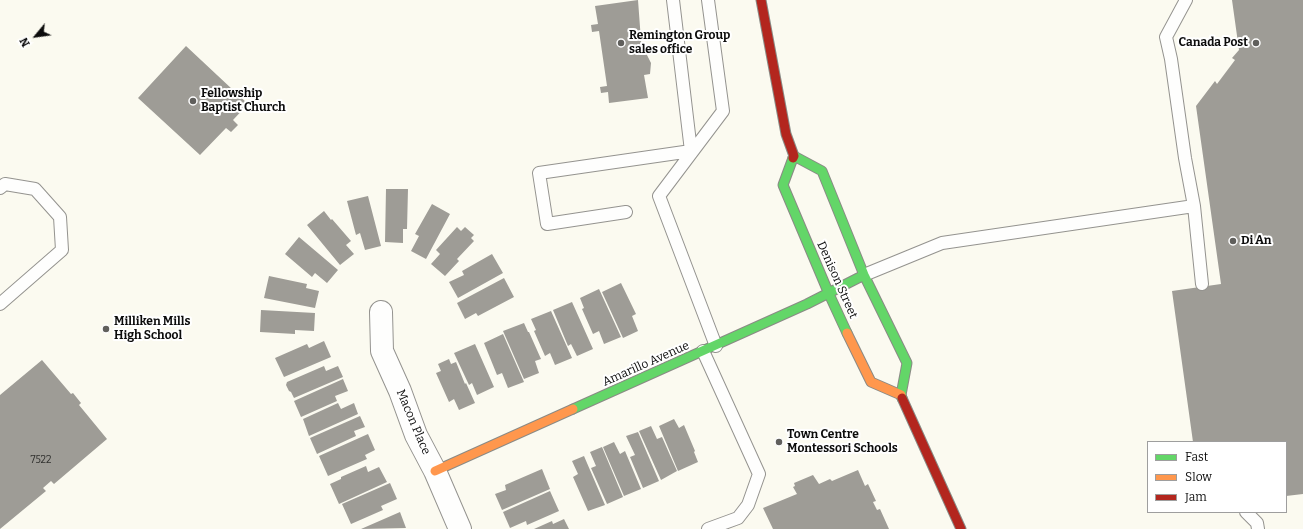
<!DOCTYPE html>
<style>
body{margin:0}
#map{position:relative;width:1303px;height:529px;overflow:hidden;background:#fbfaf0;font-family:Bitter,serif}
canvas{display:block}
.legend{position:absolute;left:1147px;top:441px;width:140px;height:72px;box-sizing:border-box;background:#fff;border:1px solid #9e9e9e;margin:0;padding:5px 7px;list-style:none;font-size:12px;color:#0c0c0c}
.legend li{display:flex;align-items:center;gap:8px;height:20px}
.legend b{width:20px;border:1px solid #9e9e9e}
.north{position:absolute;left:16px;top:16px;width:40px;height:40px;-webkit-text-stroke:3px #fff;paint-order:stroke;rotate:241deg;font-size:11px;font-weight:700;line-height:16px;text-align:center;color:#0c0c0c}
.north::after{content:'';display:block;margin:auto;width:14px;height:18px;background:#0c0c0c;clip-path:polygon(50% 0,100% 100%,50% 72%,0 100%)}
</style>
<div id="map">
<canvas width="1303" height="529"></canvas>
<ul class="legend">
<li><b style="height:5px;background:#63d668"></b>Fast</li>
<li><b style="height:5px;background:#ff974d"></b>Slow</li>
<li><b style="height:5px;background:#b3261e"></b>Jam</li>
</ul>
<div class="north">N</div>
</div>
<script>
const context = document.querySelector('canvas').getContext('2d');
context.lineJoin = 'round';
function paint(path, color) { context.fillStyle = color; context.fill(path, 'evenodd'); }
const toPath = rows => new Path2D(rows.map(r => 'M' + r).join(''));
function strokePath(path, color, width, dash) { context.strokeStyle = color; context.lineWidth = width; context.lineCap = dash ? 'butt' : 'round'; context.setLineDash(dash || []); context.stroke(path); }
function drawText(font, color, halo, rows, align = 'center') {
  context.font = font + ' Bitter,serif'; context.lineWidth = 4; context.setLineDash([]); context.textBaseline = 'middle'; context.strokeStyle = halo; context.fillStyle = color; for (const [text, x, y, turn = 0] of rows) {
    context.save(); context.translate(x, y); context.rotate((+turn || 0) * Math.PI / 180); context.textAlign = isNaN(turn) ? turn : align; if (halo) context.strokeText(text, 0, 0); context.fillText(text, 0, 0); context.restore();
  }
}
const building = toPath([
 [638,0,642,54,646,53,651,63,650,74,644,75,648,98,609,103,608,92,601,93,600,87,607,86,599,31,592,32,591,25,598,24,595,6],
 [1232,0,1303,0,1303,494,1286,496,1286,442,1193,442,1172,291,1221,284,1196,106,1215,81,1217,84,1235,60,1232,58,1239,50],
 [186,46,248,104,233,120,238,125,231,132,226,128,200,155,138,98],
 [386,189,408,189,407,229,403,229,403,243,385,242],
 [368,196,381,246,365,250,360,233,356,235,347,201],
 [432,204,450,214,426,259,411,251,419,236,415,234],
 [324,211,331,220,332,219,351,241,346,245,354,254,340,265,307,225],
 [457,227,461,231,465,227,474,235,471,238,474,241,457,259,459,261,445,276,431,264,440,254,436,250],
 [299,237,338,270,327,283,315,273,312,277,285,254],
 [492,254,503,273,458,298,449,282,464,275,462,271],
 [269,276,307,284,306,288,319,291,315,308,264,298],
 [504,278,514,297,478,316,476,313,465,319,457,303],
 [621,283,636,314,632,316,638,331,623,338,602,292],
 [599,289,621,337,604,344,599,331,593,334,582,309,584,308,580,298],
 [572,302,593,349,577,356,571,344,568,346,553,310],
 [261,310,315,313,314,331,295,330,295,334,260,332],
 [551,311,572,358,555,365,550,353,545,356,534,331,536,330,531,319],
 [524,323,528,332,529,332,541,359,535,361,539,373,524,379,503,331],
 [503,334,524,382,508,388,502,373,497,375,484,343],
 [324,341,331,357,284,377,275,358,307,344,309,348],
 [475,344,494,387,477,395,472,383,469,385,454,353],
 [449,359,451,364,456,362,465,384,466,383,475,403,459,410,454,399,449,402,436,373,441,371,438,364],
 [42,360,71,394,73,393,81,403,79,405,107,439,54,484,51,481,43,488,46,491,0,529,0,395],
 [324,366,326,371,338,366,343,377,294,398,291,392,289,391,286,385,287,382],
 [343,379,348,391,335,396,337,401,301,417,294,401],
 [338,403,341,409,354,403,358,414,309,436,303,419],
 [360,416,365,427,354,431,356,436,317,454,310,438],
 [674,419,679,428,684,425,695,451,694,452,698,462,678,471,659,426],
 [651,426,657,439,662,437,677,471,661,480,639,431],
 [638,432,659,481,643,488,630,457,635,455,626,436],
 [368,434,375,450,365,455,367,459,328,476,319,456],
 [614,442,620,454,625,451,641,489,624,496,603,447],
 [602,447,623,497,607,504,591,468,596,466,590,452],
 [584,456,605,505,588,511,573,477,578,474,572,461],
 [366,466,368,472,379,467,387,482,339,504,330,484,341,479,341,477],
 [542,469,550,489,502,510,495,494,506,490,505,485],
 [858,470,865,486,868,484,876,501,873,502,877,510,880,509,889,529,773,529,763,508,797,494,793,487,795,486,794,483,813,475,819,484,830,479,832,481],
 [390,483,397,499,381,506,383,510,351,524,342,504],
 [550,491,559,511,527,525,526,521,510,528,503,512],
 [400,512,406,528,361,529],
 [564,519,569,529,534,529,552,521,553,524]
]);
const lane = toPath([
 [708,0,723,111,659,196,716,346],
 [1186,0,1166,37,1171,59,1185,158,1194,206,1202,284],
 [0,188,5,184,35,189,60,217,62,250,0,304],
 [626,212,547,224,539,173,691,151,673,0],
 [864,275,942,243,1194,206],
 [703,351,759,474,748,505,738,518,708,529],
 [1246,512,1257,523,1258,529]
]);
const street = toPath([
 [381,312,382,351,400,391,416,435,435,471,460,529]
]);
const fast = toPath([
 [794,156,822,171,864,275,907,363,901,395,902,398],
 [793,158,783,185,829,294,847,333],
 [573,409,807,304,864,275]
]);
const slow = toPath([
 [847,333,871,382,901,395],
 [435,471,573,409]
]);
const jam = toPath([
 [761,0,786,134,794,156,793,158],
 [902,398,961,529]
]);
const markers = [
 [621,43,4,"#605f5c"],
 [1256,43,4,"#605f5c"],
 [193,101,4,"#605f5c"],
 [1233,241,4,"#605f5c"],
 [106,329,4,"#605f5c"],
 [779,442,4,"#605f5c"]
];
const numberNames = [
 ["7522",41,460]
];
const poiNames = [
 ["Remington Group",629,36],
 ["sales office",629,50],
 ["Canada Post",1248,43,"right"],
 ["Fellowship",201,94],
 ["Baptist Church",201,108],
 ["Di An",1241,241],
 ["Milliken Mills",114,322],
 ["High School",114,336],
 ["Town Centre",787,435],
 ["Montessori Schools",787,449]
];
const streetNames = [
 ["Denison Street",837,280,66],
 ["Amarillo Avenue",646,364,-24],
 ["Macon Place",413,422,67]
];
paint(building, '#9e9c96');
strokePath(lane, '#94938f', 14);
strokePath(street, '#94938f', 24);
strokePath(fast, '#8a8a85', 11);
strokePath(slow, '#8a8a85', 11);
strokePath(jam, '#8a8a85', 11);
strokePath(lane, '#fefefd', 12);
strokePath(street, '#fefefd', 22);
strokePath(fast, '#63d668', 9);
strokePath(slow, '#ff974d', 9);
strokePath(jam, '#b3261e', 9);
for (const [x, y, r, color] of markers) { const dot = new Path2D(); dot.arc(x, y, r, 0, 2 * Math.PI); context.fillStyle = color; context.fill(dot); strokePath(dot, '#fff', 1.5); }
drawText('10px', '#30302e', null, numberNames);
drawText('bold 12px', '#0c0c0c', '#fff', poiNames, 'left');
drawText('12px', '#0c0c0c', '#fff', streetNames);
</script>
